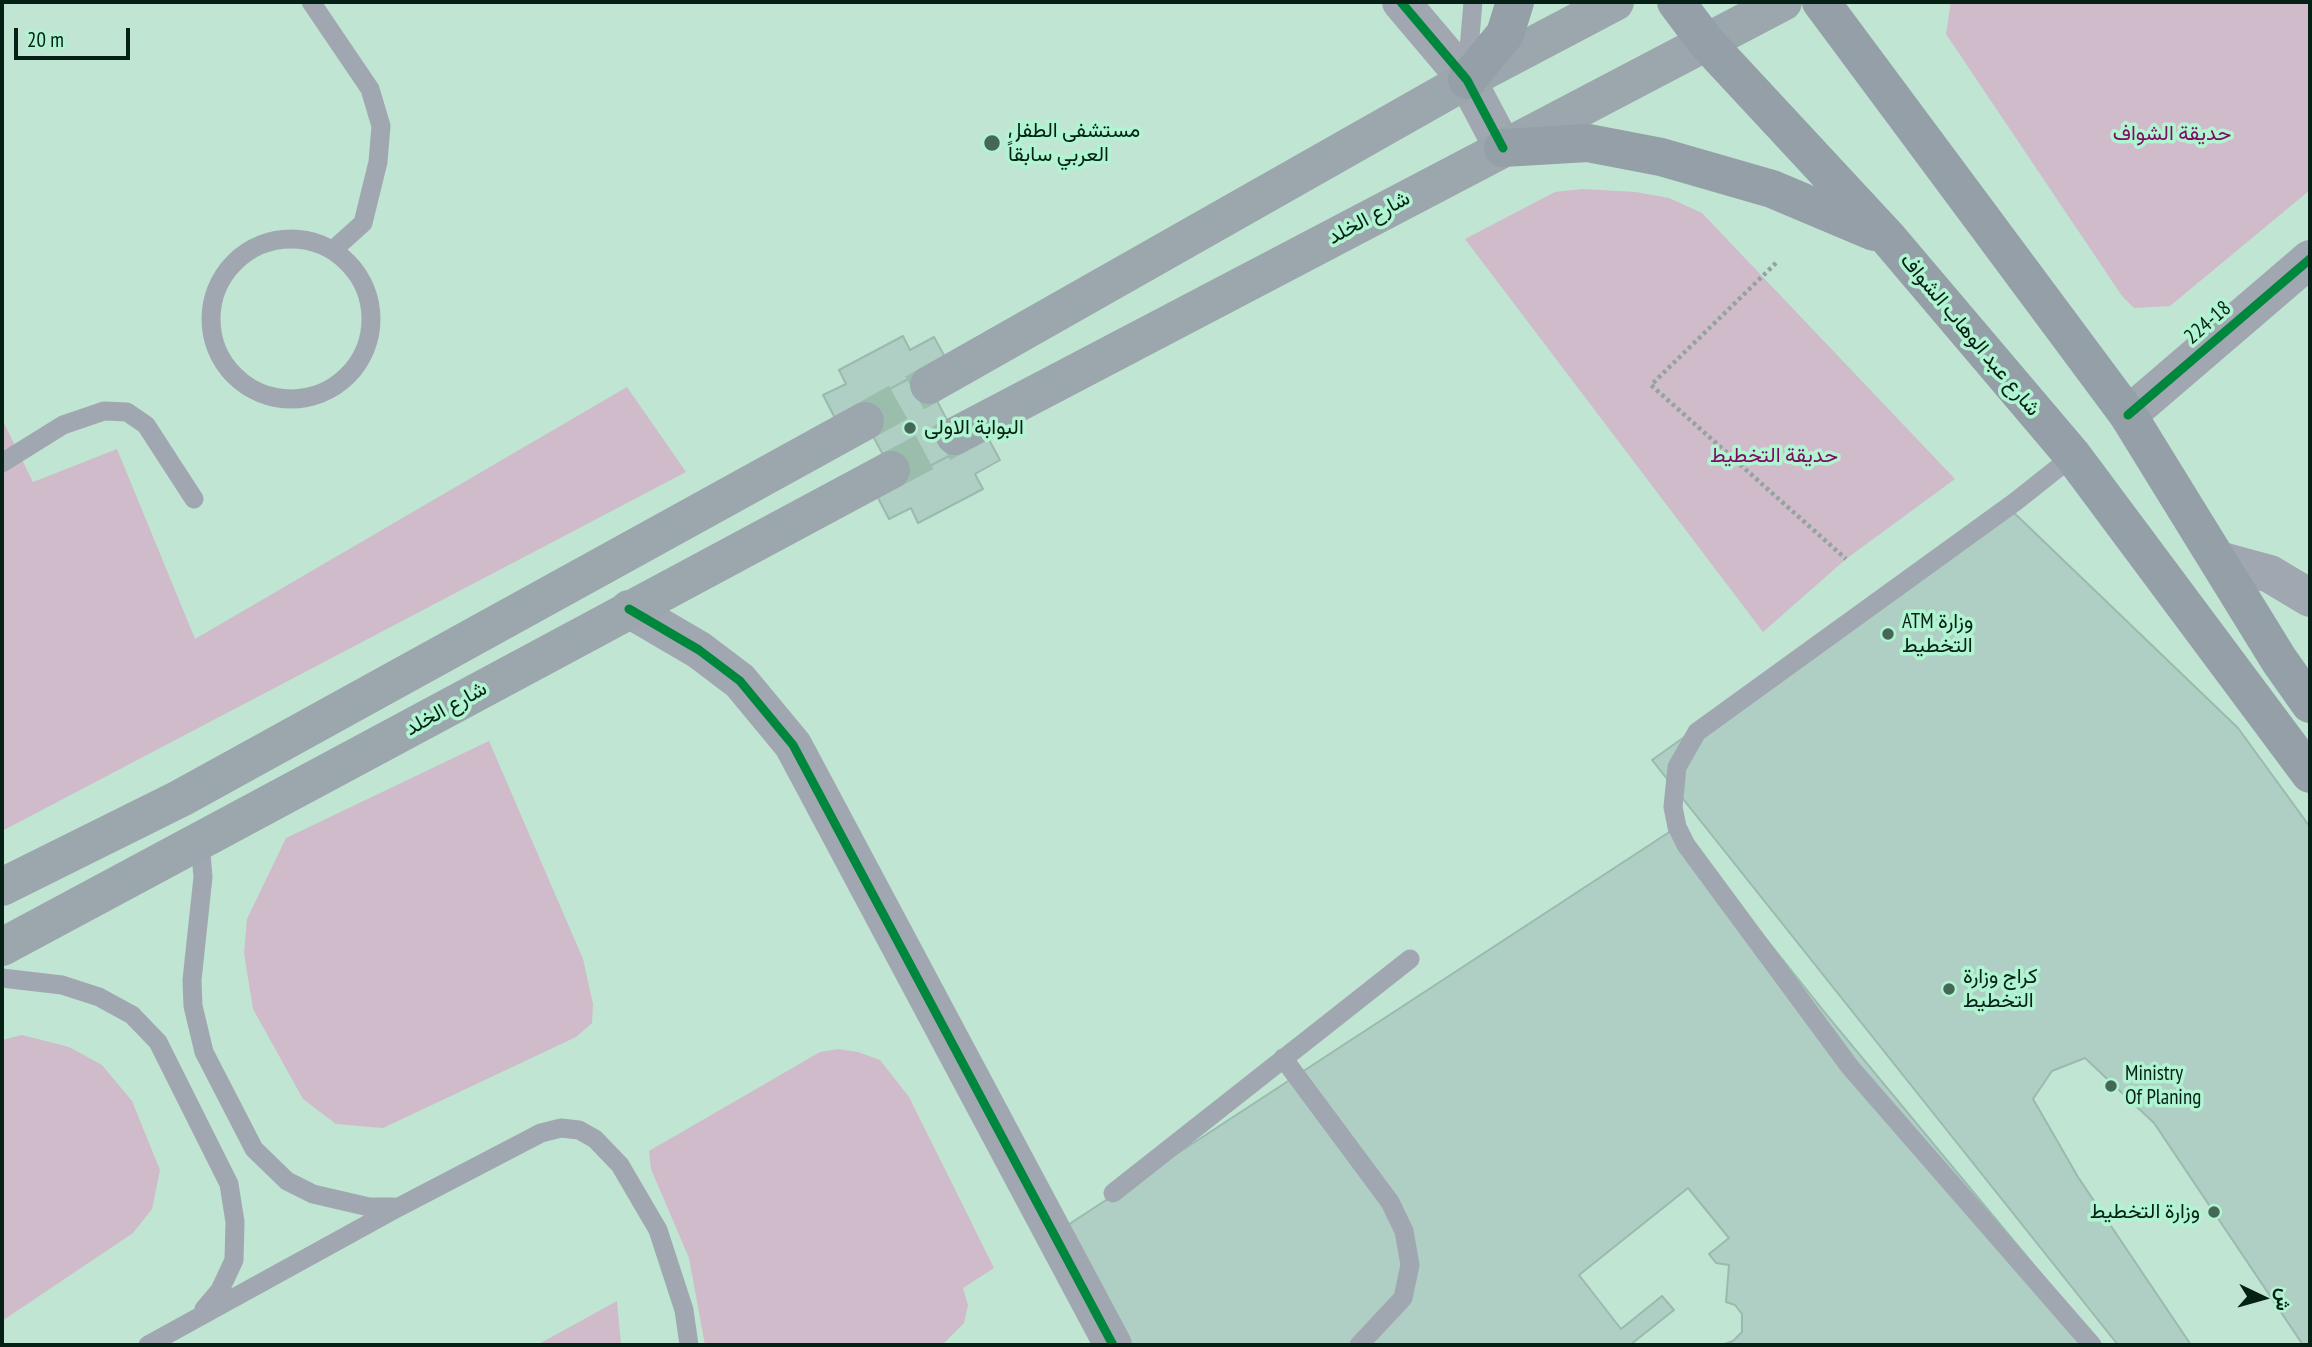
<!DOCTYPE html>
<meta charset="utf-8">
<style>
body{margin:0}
#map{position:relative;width:2312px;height:1347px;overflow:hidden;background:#c0e5d2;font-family:"PT Sans Narrow",Vazirmatn,sans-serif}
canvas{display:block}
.frame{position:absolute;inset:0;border:4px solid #052115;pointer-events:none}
.north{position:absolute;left:2228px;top:1263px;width:70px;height:70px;-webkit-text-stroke:5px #b1f4d2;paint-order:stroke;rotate:95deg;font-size:19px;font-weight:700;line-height:28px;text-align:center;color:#052115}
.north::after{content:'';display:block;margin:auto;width:24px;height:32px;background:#052115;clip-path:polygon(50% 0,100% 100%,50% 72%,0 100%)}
.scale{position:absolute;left:14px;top:28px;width:116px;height:32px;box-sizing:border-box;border:4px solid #052115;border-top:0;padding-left:9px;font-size:21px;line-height:24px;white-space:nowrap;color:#052115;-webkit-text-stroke:5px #b1f4d2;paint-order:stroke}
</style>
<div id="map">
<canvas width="2312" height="1347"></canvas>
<div class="frame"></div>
<div class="north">ش</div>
<div class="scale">20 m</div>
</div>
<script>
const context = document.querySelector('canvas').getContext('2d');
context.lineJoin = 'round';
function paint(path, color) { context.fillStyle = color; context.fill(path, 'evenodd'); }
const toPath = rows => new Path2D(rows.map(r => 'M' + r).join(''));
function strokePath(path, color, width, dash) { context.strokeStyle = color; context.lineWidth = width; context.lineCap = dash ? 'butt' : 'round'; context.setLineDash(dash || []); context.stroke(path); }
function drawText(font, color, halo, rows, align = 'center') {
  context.font = font + ' "PT Sans Narrow",Vazirmatn,sans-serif'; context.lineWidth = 7; context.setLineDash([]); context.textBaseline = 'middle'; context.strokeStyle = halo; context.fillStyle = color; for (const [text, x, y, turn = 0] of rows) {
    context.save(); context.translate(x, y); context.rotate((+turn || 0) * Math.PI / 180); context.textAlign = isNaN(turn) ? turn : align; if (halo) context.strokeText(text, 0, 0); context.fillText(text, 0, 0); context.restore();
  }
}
const green = toPath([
 [1951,2,2310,2,2310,190,2170,306,2134,308,2122,296,1946,34],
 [1582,189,1636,192,1669,198,1702,213,1955,479,1846,559,1763,632,1465,239,1555,192],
 [627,387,686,472,2,831,2,419,33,482,117,449,195,639],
 [489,741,583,959,593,1004,592,1023,576,1037,383,1128,336,1124,303,1099,253,1009,244,953,247,919,286,838],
 [22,1035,69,1047,102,1065,132,1101,160,1170,152,1209,133,1233,2,1321,2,1040],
 [838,1049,858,1052,880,1060,909,1097,994,1268,963,1288,968,1305,964,1323,942,1345,705,1345,689,1258,651,1169,649,1151,820,1052],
 [617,1301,621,1345,537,1345]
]);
const building = toPath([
 [903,336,910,350,934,337,946,359,835,418,823,395,846,384,839,370,903,336],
 [922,372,962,449,898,483,857,406,922,372],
 [987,436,1000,460,975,474,983,489,918,523,911,508,889,519,876,494,987,436],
 [2008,507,2238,728,2310,827,2310,1345,2118,1345,1652,760,2008,507],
 [1677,827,1826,1014,2100,1345,1119,1345,1054,1234,1677,827],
 [2085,1058,2154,1123,2303,1345,2191,1345,2078,1177,2033,1099,2052,1071,2085,1058],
 [1688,1188,1729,1238,1709,1254,1716,1263,1729,1265,1726,1302,1735,1305,1742,1314,1742,1332,1733,1341,1722,1345,1630,1345,1674,1310,1662,1296,1621,1329,1579,1275,1688,1188]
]);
const secondaryTunnel = toPath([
 [865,421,929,385],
 [891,470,955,436]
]);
const path = toPath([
 [1776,263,1651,385,1846,559]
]);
const lane = toPath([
 [311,2,370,89,381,126,378,162,363,223,333,250],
 [1467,72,1473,2],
 '211 319a80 80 0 1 1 160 0a80 80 0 1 1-160 0Z',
 [2073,456,2015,502,1697,732,1677,767,1673,807,1677,827,1686,845,1850,1067,2092,1345],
 [2,463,63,425,104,411,127,412,146,425,194,499],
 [200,842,203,877,192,980,193,1006,204,1052,254,1149,287,1181,313,1194,369,1207,394,1207],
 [2,978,62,985,99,997,132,1015,158,1042,229,1184,235,1222,234,1260,220,1290,204,1309],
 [1283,1058,1390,1202,1404,1231,1410,1265,1403,1298,1359,1345],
 [1113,1193,1410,959],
 [148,1345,399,1207,541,1133,561,1128,579,1130,595,1139,620,1165,658,1230,684,1310,689,1345]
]);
const street = toPath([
 [1401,2,1467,80,1503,148],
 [2128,415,2310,259],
 [2219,560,2270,574,2310,598],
 [629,609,699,650,740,681,793,745,1113,1345]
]);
const secondary = toPath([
 [929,385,1467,80,1615,2],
 [955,436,1783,2],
 [2,887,181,798,865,421],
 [2,947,891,470]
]);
const primary = toPath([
 [1676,2,1706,42,1889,239,2073,456,2310,774],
 [1821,2,2128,415,2279,660,2310,704],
 [1467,80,1505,34,1515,2],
 [1503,148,1588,143,1661,157,1772,189,1874,232]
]);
const cycleway = toPath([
 [1401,2,1467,80,1503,148],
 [2128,415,2310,259],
 [629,609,699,650,740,681,793,745,1113,1345]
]);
const markers = [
 [992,143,9,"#466657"],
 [910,428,7,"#466657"],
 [1888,634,7,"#466657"],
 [1949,989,7,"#466657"],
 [2111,1086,7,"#466657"],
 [2214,1212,7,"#466657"]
];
const poiNames = [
 ["مستشفى الطفل",1008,131],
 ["العربي سابقاً",1008,155],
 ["البوابة الاولى",924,428],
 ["ATM وزارة",1902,622],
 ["التخطيط",1902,646],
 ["كراج وزارة",1963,977],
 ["التخطيط",1963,1001],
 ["Ministry",2125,1074],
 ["Of Planing",2125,1098],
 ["وزارة التخطيط",2200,1212,"right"]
];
const parkNames = [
 ["حديقة الشواف",2172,134],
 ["حديقة التخطيط",1774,456]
];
const streetNames = [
 ["شارع الخلد",1369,218,-28],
 ["224-18",2208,323,-41],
 ["شارع عبد الوهاب الشواف",1970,335,50],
 ["شارع الخلد",446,709,-29]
];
paint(green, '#cfbbc9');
paint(building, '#afcfc4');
strokePath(building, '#9abaaf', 2);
strokePath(secondaryTunnel, '#9bbeac', 38, [38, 19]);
strokePath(path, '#93a3a1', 4.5, [3.5, 3.5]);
strokePath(lane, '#a1a7b0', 19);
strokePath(street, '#a1a7b0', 38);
strokePath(secondary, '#9ba6ad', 38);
strokePath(primary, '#959fa8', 38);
strokePath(cycleway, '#00873e', 9);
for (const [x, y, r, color] of markers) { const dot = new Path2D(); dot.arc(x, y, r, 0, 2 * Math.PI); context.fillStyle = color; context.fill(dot); strokePath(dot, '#b1f4d2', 2.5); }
drawText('21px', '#052115', '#b1f4d2', poiNames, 'left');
drawText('21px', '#7c0c5f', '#b1f4d2', parkNames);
drawText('21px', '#052115', '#b1f4d2', streetNames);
</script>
